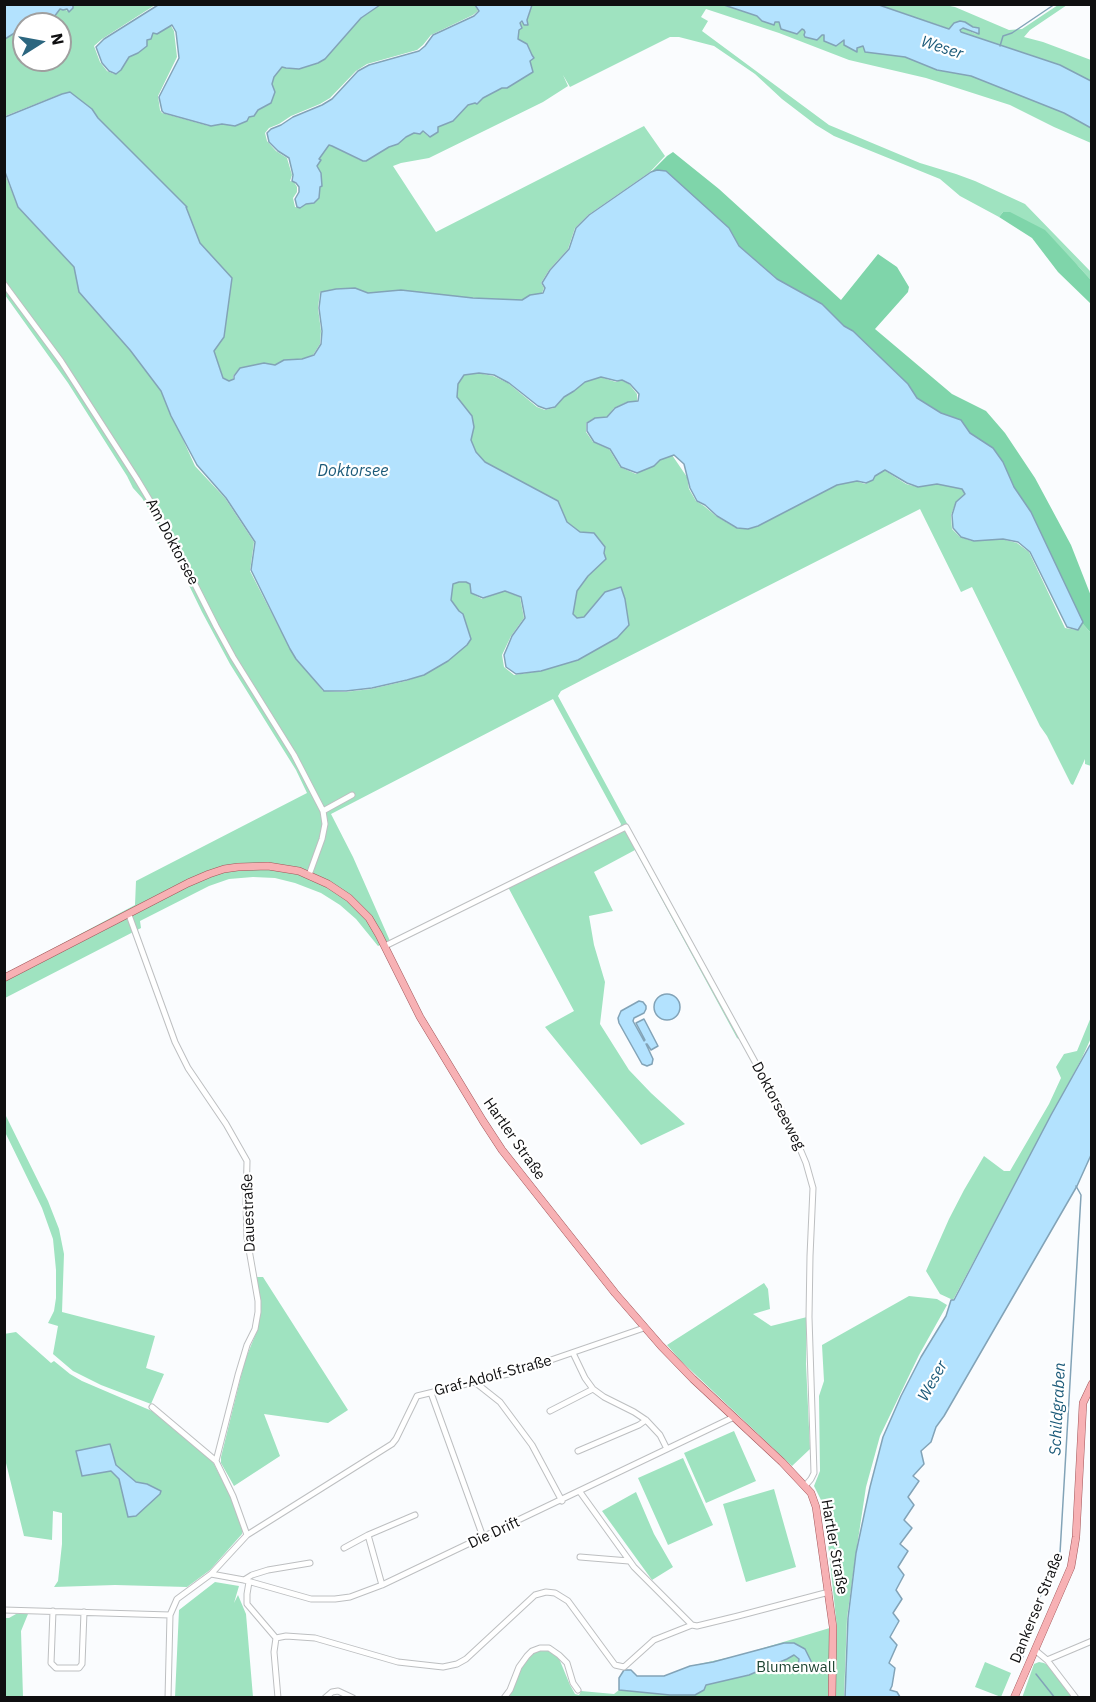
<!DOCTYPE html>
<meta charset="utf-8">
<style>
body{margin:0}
#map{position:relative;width:1096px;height:1702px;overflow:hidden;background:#fafcfe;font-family:"IBM Plex Sans",sans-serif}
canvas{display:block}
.frame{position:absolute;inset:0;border:6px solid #0f0f10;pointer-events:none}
.north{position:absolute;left:12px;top:12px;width:60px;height:60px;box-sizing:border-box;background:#fff;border:2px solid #9f9f9f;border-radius:50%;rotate:79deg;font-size:16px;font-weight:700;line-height:24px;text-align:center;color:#0f0f10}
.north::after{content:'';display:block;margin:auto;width:21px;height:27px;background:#2c667f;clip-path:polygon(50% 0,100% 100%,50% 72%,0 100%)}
</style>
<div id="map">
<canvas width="1096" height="1702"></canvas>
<div class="frame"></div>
<div class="north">N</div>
</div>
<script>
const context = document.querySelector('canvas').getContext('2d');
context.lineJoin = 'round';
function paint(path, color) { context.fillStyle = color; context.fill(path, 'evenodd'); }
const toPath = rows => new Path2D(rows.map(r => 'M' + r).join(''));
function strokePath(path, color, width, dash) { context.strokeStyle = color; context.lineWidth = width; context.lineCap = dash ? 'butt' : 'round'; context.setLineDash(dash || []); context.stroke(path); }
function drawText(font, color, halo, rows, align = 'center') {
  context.font = font + ' "IBM Plex Sans",sans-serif'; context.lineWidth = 4.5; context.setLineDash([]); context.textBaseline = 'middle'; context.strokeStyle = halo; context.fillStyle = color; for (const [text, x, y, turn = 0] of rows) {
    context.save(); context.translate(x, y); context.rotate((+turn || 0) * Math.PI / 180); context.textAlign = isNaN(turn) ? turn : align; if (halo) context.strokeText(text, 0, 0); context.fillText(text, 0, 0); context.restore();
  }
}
const green = toPath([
 [474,4,478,11,473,15,431,35,423,45,417,50,367,64,356,71,330,98,320,104,291,116,279,124,269,128,265,133,267,141,276,151,287,158,292,175,290,181,294,182,297,187,297,192,293,198,295,207,301,208,315,166,320,155,329,145,332,146,360,160,404,137,421,130,428,136,436,131,437,127,466,105,477,102,518,39,520,23,527,21,532,5,724,5,757,16,762,21,774,25,775,22,779,21,781,29,804,30,805,32,817,40,822,34,824,35,838,44,842,40,844,40,844,42,857,48,861,46,863,46,865,52,905,57,937,70,971,76,1064,113,1091,128,1091,143,1054,127,1010,105,926,78,849,60,779,33,706,9,701,17,708,21,702,31,829,125,920,163,956,174,975,181,1025,204,1091,272,1091,280,1078,266,1003,212,999,217,960,196,940,179,834,136,816,125,782,99,755,74,714,46,679,37,670,37,570,87,563,75,568,86,543,102,429,158,401,163,393,166,436,232,644,126,665,156,650,172,588,215,575,228,568,249,549,270,541,283,544,288,542,293,529,296,521,300,367,293,354,288,335,289,320,292,318,308,321,331,320,344,313,355,301,360,283,361,274,366,263,363,239,369,233,376,233,380,228,381,222,378,213,351,199,243,69,93,61,94,5,116,5,37,24,25,24,60,60,60,60,24,26,24,44,17,58,8,61,9,65,8,67,11,71,7,71,5,155,5,102,39,94,46,100,62,107,71,114,74,127,57,151,33,170,24,174,31,177,57,158,96,160,110,162,113,209,126,271,88,272,76,281,66,284,68,297,68,377,5],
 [879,5,945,5,955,7,1009,30,1022,29,1058,5,1067,5,1030,30,1024,37,1043,42,1091,60,1091,81,1060,65,961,32,959,30,963,28,976,34,969,24,952,25,950,29],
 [4,172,18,207,74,267,80,292,130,350,161,391,195,466,225,498,254,542,250,571,290,649,323,691,345,692,371,689,406,681,423,675,459,611,451,600,451,592,453,584,459,582,466,582,470,584,471,593,482,599,504,591,520,597,524,618,511,636,502,655,504,667,514,675,540,671,577,660,616,639,584,619,576,620,571,615,579,532,484,462,475,453,456,398,457,385,463,375,478,373,493,376,508,383,537,407,545,410,554,408,563,398,584,382,600,377,616,382,621,380,629,384,637,394,637,402,627,402,614,408,606,418,594,418,586,423,586,432,593,442,609,449,620,467,636,474,659,460,672,455,687,477,689,489,696,501,704,506,716,516,736,528,747,529,756,526,836,485,856,481,865,484,872,480,874,476,884,470,906,484,917,487,936,484,962,489,965,494,956,502,951,515,952,529,960,537,972,541,1002,539,1017,543,1029,552,1065,628,1077,630,1082,623,1091,633,1091,766,1085,764,1085,759,1073,785,1071,784,1047,736,1040,726,972,587,961,592,920,509,588,677,561,691,558,696,783,1111,777,1114,766,1092,765,1084,743,1042,737,1038,635,850,594,872,613,911,589,916,594,945,605,982,600,1024,629,1070,651,1093,685,1124,641,1145,545,1027,574,1011,508,887,618,834,621,824,553,699,331,814,353,857,390,941,378,946,356,919,340,905,321,893,295,883,275,878,253,877,229,879,209,886,140,921,141,928,5,998,5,974,135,905,136,881,307,793,296,770,230,664,202,612,164,534,142,498,133,488,127,476,68,383,5,295],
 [1091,1017,1091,1038,1082,1058,953,1300,940,1294,926,1271,949,1219,964,1190,984,1156,1004,1171,1010,1171,1049,1104,1061,1078,1056,1067,1064,1054,1077,1051],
 [5,1114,48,1201,59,1229,64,1254,62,1312,155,1336,146,1368,164,1374,151,1404,101,1385,73,1371,53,1354,58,1326,48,1323,54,1311,56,1298,56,1270,53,1239,42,1208,5,1132],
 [255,1277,263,1277,348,1410,328,1423,264,1414,280,1456,234,1486,221,1463,221,1457,245,1360,257,1331,259,1314],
 [764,1283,768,1289,770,1309,753,1314,771,1326,807,1317,806,1364,810,1449,792,1466,680,1360,667,1345],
 [909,1296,937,1299,947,1305,919,1355,880,1436,866,1487,856,1553,847,1618,844,1697,805,1698,805,1696,795,1698,504,1698,527,1657,541,1648,551,1649,558,1656,570,1685,575,1694,579,1695,581,1691,614,1694,619,1690,619,1678,624,1670,631,1670,637,1676,664,1676,690,1666,740,1655,833,1627,837,1628,824,1506,814,1486,820,1471,819,1396,824,1381,822,1345],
 [16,1332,51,1363,54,1361,70,1374,82,1381,152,1411,213,1462,234,1504,243,1529,242,1534,210,1570,187,1587,115,1585,54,1587,58,1581,62,1544,62,1513,53,1511,52,1540,24,1536,5,1459,4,1334],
 [734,1431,756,1481,706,1503,684,1453],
 [683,1458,713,1525,668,1545,638,1478],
 [774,1489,796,1567,746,1582,723,1504],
 [636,1492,654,1534,673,1567,652,1580,602,1511],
 [215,1582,239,1586,234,1603,238,1595,246,1614,253,1697,175,1697,179,1610],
 [16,1614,28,1614,21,1631,23,1697,5,1697,5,1618,9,1618],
 [985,1662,1011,1673,1001,1697,975,1687],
 [1039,1662,1044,1663,1049,1666,1073,1698,1022,1698,1034,1664]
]);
const forest = toPath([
 [673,152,719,189,841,300,878,254,897,267,909,287,908,292,875,329,952,394,986,411,1005,433,1035,478,1071,545,1091,596,1091,633,1082,623,1031,512,1014,487,1003,462,993,448,970,434,961,420,941,413,917,398,908,384,853,331,844,326,822,304,777,279,739,246,729,228,661,170,651,172,667,156],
 [1003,212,1010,212,1045,230,1091,280,1091,304,1058,272,1032,238,999,217]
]);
const water = toPath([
 [5,4,73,4,73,8,69,12,67,9,63,10,60,9,54,17,50,16,46,18,46,22,34,21,29,24,24,24,24,27,5,39,5,4],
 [158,5,158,4,380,5,361,18,325,59,318,63,299,69,286,68,282,67,274,77,272,84,275,92,271,103,258,110,254,116,249,117,247,121,235,126,222,124,211,126,164,113,162,111,159,97,179,58,176,32,172,25,157,34,153,33,151,39,147,40,147,46,138,53,129,57,121,70,116,74,109,71,102,63,96,47,104,39,158,5],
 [475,5,532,5,527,20,528,25,524,25,522,21,520,23,522,28,519,30,518,39,527,44,532,55,534,58,530,61,533,72,507,88,502,88,483,98,477,104,475,103,468,105,453,121,438,127,438,132,430,137,423,131,420,134,414,133,406,137,398,144,389,147,366,161,363,161,332,146,329,145,319,159,321,160,317,166,321,173,322,186,320,187,319,198,314,203,306,204,300,208,297,207,295,199,299,192,299,187,296,183,292,181,293,175,289,158,278,151,269,142,267,133,271,129,281,125,293,117,322,105,332,99,358,71,369,65,419,51,425,46,433,35,474,16,479,11,475,5],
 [724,5,879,5,949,29,954,23,960,21,965,22,973,27,979,28,979,34,963,28,960,30,961,32,1060,65,1091,81,1091,128,1064,113,971,76,937,70,905,57,865,52,863,46,857,48,857,52,844,45,844,40,836,46,824,41,824,35,822,35,817,40,805,37,804,35,805,32,804,30,802,29,797,34,781,29,779,22,775,22,774,25,762,21,757,16,724,5],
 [70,92,92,109,98,118,187,207,186,207,200,243,232,278,224,337,214,351,223,378,229,381,234,379,234,376,240,368,264,363,275,365,284,360,302,359,314,355,321,344,322,331,319,308,321,292,336,289,355,288,368,293,401,290,473,298,522,300,530,295,543,293,545,288,542,283,550,270,569,249,576,228,589,215,651,172,657,170,666,171,729,228,739,246,777,279,822,304,844,326,853,331,908,384,917,398,941,413,961,420,970,433,993,448,1003,462,1014,487,1031,512,1083,622,1078,630,1067,627,1030,552,1018,542,1003,539,974,541,961,537,953,528,952,515,956,502,965,494,962,489,937,484,918,487,907,483,885,470,875,476,873,480,866,483,857,481,837,485,758,526,748,529,737,528,717,516,705,505,697,501,690,488,684,464,674,455,660,460,654,466,637,473,621,467,610,449,594,442,587,431,587,423,595,418,607,417,615,408,628,402,638,401,639,394,630,384,622,380,617,381,601,377,585,382,574,391,564,397,555,407,546,409,538,406,509,383,494,375,479,373,464,375,458,384,457,397,472,416,474,427,471,440,476,452,485,462,558,501,567,522,580,532,594,533,605,547,604,553,606,559,588,576,577,591,573,614,577,618,584,617,605,592,621,587,625,599,629,625,617,638,578,660,541,671,516,674,506,667,504,655,512,636,525,618,521,597,505,591,483,598,471,593,470,584,466,582,459,582,453,584,451,600,459,611,463,614,471,639,467,645,448,661,424,675,407,680,372,688,346,691,324,691,296,659,290,649,251,570,255,542,226,498,197,465,171,416,161,391,130,350,79,292,74,267,18,207,5,172,5,117,62,94,70,92],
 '654 1007a13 13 0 1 1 26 0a13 13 0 1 1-26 0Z',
 [639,1001,643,1002,646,1006,646,1009,644,1013,634,1018,633,1021,644,1041,645,1040,636,1023,644,1019,658,1046,651,1050,647,1044,646,1044,653,1059,652,1064,647,1066,642,1064,619,1023,618,1018,621,1011,639,1001],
 [1090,1045,1091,1045,1091,1155,1077,1186,944,1416,936,1427,931,1442,921,1451,924,1464,913,1476,919,1481,908,1497,914,1505,904,1520,912,1528,900,1544,908,1551,898,1567,904,1575,896,1590,902,1599,893,1613,899,1621,890,1637,897,1645,889,1663,895,1668,892,1686,890,1690,897,1692,900,1697,845,1697,848,1618,856,1553,870,1487,883,1437,901,1396,921,1357,946,1316,951,1300,954,1300,1051,1115,1090,1045],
 [110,1444,116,1465,136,1482,147,1484,161,1491,160,1494,136,1516,128,1517,119,1479,111,1471,82,1476,76,1451,110,1444],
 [784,1643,794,1643,805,1649,811,1661,811,1669,806,1671,800,1670,798,1666,799,1659,794,1655,787,1659,749,1675,706,1685,704,1690,695,1695,670,1695,619,1690,619,1678,624,1670,631,1670,637,1676,664,1676,690,1666,713,1662,784,1643]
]);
const stream = toPath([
 [1000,46,1003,36,1012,33,1055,4],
 [1023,1657,1019,1646,1022,1637,1060,1553,1081,1195,1076,1186],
 [1036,1674,1055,1698]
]);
const minor = toPath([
 [4,284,61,361,137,479,167,529,216,626,233,657,294,755,323,811,325,824,322,839,309,875],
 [323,811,352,795],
 [129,915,175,1042,188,1068,226,1124,247,1161,246,1204,247,1238,258,1301,258,1312,255,1329,247,1345,238,1375,216,1461,233,1496,247,1535,211,1574,177,1599,170,1615,168,1698],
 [385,946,626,827,782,1111,795,1137,806,1163,813,1188,810,1256,809,1317,814,1473,811,1479,805,1486],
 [573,1353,585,1378,593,1389,604,1397,634,1412,646,1420,660,1435,667,1449],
 [476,1383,500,1402,532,1445,562,1501],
 [431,1393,483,1537],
 [152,1407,216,1461],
 [550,1411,593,1389],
 [578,1451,639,1425,646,1420],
 [580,1492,634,1567,692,1625],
 [247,1535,392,1444,396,1439,417,1396,516,1372,641,1329,643,1327],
 [344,1548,368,1535],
 [580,1557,629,1561],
 [211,1574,244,1580,311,1599,335,1599,350,1597,382,1585,734,1417],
 [244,1580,252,1575,268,1570,310,1563],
 [249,1582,247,1594,247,1604,276,1638],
 [382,1585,368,1535,415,1515],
 [4,1610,170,1615],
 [53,1611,51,1663,56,1668,79,1668,82,1664,84,1612],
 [276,1638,286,1636,315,1638,398,1662,443,1667,457,1664,466,1659,535,1595,546,1592,555,1593,568,1601,615,1665,624,1667,654,1640,692,1625,697,1626,738,1616,829,1592],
 [276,1638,274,1652,278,1698],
 [1035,1650,1047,1660,1076,1698],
 [1047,1660,1092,1641],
 [325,1698,332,1692,338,1691,353,1698],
 [504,1698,510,1690,519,1667,527,1656,532,1651,540,1648,549,1648,559,1655,567,1663,573,1683,578,1690]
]);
const major = toPath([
 [4,978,188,883,209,874,224,869,238,867,268,866,299,871,328,884,349,898,369,918,379,935,420,1017,483,1121,502,1150,615,1293,661,1346,693,1379,782,1462,811,1493,816,1507,833,1627,832,1698],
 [1014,1698,1071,1567,1076,1537,1083,1403,1092,1384]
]);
const streetNames = [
 ["Am Doktorsee",172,542,62],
 ["Doktorseeweg",778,1106,62],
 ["Hartler Straße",514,1139,55],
 ["Dauestraße",249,1213,-92],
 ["Graf-Adolf-Straße",493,1376,-15],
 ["Die Drift",494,1533,-25],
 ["Hartler Straße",834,1547,80],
 ["Dankerser Straße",1037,1608,-68]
];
const parkNames = [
 ["Blumenwall",796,1668]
];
const waterNames = [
 ["Weser",942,48,18],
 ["Doktorsee",353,471],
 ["Weser",933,1381,-61],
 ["Schildgraben",1058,1409,-87]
];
paint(green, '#9fe3c0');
paint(forest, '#7fd5aa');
paint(water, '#b3e2fe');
strokePath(water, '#82a3b7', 1.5);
strokePath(stream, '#82a3b7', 1.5);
strokePath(minor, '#bdbfc1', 7);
strokePath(major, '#a2565a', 8);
strokePath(minor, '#fff', 5);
strokePath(major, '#f7b1b4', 7);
drawText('15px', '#0f0f10', '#fff', streetNames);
drawText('15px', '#1e4432', '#fff', parkNames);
drawText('italic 16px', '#1b5a79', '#fff', waterNames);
</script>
